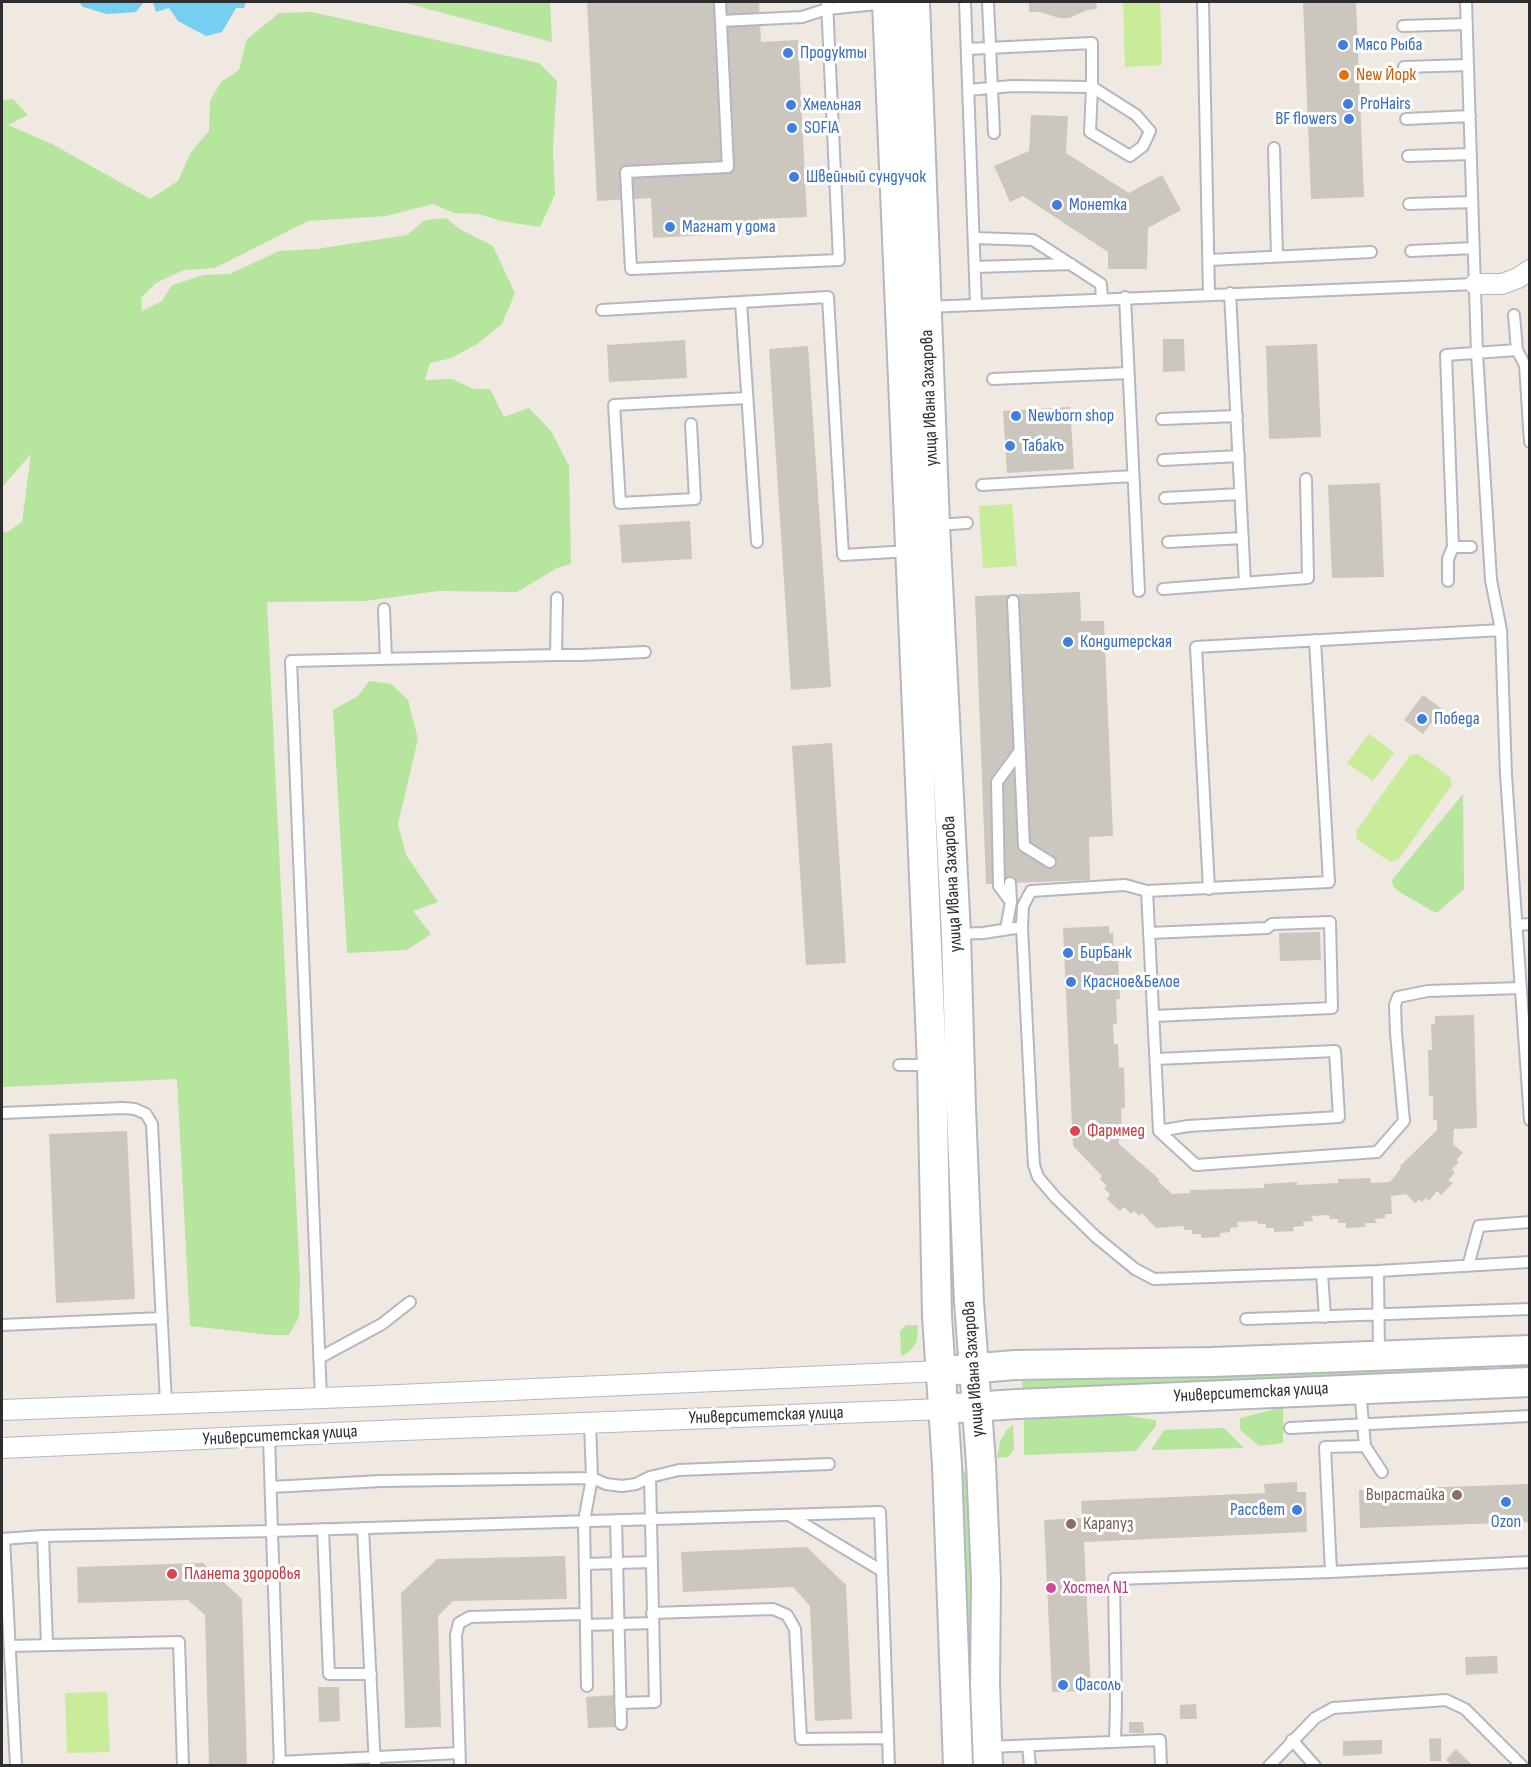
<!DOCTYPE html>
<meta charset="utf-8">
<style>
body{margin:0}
#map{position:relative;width:1531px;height:1767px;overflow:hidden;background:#efe9e1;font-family:"Sofia Sans Condensed",sans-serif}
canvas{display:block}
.frame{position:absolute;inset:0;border:3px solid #2e2e2e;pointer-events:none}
</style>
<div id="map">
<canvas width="1531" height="1767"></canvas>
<div class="frame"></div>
</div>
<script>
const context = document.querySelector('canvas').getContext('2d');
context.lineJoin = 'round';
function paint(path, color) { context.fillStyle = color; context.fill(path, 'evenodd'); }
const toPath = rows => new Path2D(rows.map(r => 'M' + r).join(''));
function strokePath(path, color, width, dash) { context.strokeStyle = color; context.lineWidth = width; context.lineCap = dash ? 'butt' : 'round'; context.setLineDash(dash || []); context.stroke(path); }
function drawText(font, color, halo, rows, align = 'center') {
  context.font = font + ' "Sofia Sans Condensed",sans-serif'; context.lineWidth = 6; context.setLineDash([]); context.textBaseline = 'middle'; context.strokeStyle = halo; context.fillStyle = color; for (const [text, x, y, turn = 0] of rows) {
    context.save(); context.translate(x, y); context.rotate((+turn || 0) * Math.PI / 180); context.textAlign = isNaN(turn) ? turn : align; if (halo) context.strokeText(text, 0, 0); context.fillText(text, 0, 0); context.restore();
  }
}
const green = toPath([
 [402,2,550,2,552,42],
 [312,12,539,63,557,81,553,150,555,194,540,227,501,221,479,214,454,213,433,204,386,216,308,221,215,268,184,270,156,283,141,298,142,311,162,301,172,285,204,275,230,274,279,251,316,249,407,235,425,220,446,218,461,230,493,246,515,293,502,324,477,344,452,358,430,363,425,380,453,379,473,389,490,389,504,417,529,408,551,431,569,466,571,564,557,568,517,592,438,591,365,601,267,602,300,1280,299,1317,289,1335,270,1335,190,1326,177,1079,2,1087,2,529,6,533,22,522,31,454,2,487,2,100,13,99,28,115,8,125,52,144,150,199,178,181,191,152,209,131,210,101,221,82,239,70,247,39,279,13],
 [369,681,391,684,408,700,418,739,398,824,406,855,438,902,413,911,431,934,407,950,347,953,333,710,358,696],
 [1463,794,1464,889,1438,912,1434,912,1398,891,1393,886,1392,880],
 [906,1325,918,1325,917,1341,910,1351,901,1356,900,1331],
 [1484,1361,1484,1374,1023,1393,1022,1381],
 [1283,1407,1283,1443,1259,1446,1240,1430,1240,1418],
 [1108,1413,1156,1420,1156,1426,1136,1451,1024,1455,1024,1417],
 [1013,1424,1014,1449,1008,1457,997,1458,1000,1442,1006,1431],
 [1224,1428,1244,1448,1151,1450,1164,1430],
 [959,1471,966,1471,978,1765,971,1765]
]);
const pitch = toPath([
 [1123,2,1160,2,1162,65,1125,67],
 [1012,504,1017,566,983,568,979,506],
 [1369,734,1394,753,1373,781,1347,763],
 [1418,754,1450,777,1452,785,1398,860,1390,862,1357,839,1356,831,1410,755],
 [107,1692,110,1752,67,1753,65,1693]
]);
const water = toPath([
 [79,2,144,2,136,12,107,14,83,7],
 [153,2,246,2,244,8,236,8,222,32,206,36,178,21,169,8,156,12]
]);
const building = toPath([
 [587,2,759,2,761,42,798,40,807,217,758,219,759,232,653,238,651,198,597,201],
 [1029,2,1096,2,1097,9,1087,10,1069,18,1059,18,1040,12,1029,12],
 [1303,2,1356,2,1364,197,1311,199],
 [1031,115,1068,116,1066,153,1129,193,1162,175,1181,210,1148,228,1147,269,1108,269,1108,252,1023,196,1010,202,994,166,1029,151],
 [1163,339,1184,339,1185,371,1163,372],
 [685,340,687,378,609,382,607,345],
 [1317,344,1321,437,1269,439,1266,346],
 [808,346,831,687,791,690,769,349],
 [1070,407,1074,469,1007,473,1003,411],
 [1380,483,1384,577,1332,578,1328,485],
 [690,521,692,559,622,563,619,525],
 [1080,592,1081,621,1104,621,1113,836,1089,837,1090,880,986,884,975,596],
 [1423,695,1442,709,1423,734,1404,720],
 [832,743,846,963,806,965,792,746],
 [1109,926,1109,933,1113,933,1114,958,1118,957,1120,999,1116,999,1117,1024,1113,1024,1114,1044,1118,1044,1119,1068,1124,1067,1125,1108,1121,1108,1122,1135,1119,1135,1119,1144,1160,1180,1158,1181,1172,1194,1190,1193,1190,1190,1264,1188,1264,1184,1297,1182,1297,1185,1338,1183,1338,1179,1370,1178,1371,1183,1390,1182,1401,1168,1400,1166,1437,1130,1437,1120,1433,1120,1433,1096,1429,1096,1428,1050,1432,1050,1431,1024,1435,1024,1435,1016,1474,1015,1477,1128,1454,1129,1453,1144,1463,1153,1456,1160,1459,1162,1452,1169,1455,1173,1448,1180,1453,1183,1441,1195,1437,1191,1429,1201,1426,1198,1422,1202,1419,1199,1415,1203,1406,1194,1391,1196,1392,1214,1385,1214,1385,1218,1375,1219,1376,1223,1365,1223,1365,1227,1346,1228,1346,1223,1338,1223,1338,1219,1330,1219,1329,1215,1312,1216,1313,1221,1303,1222,1304,1226,1293,1227,1294,1231,1274,1232,1274,1228,1266,1228,1266,1224,1258,1224,1257,1221,1237,1222,1238,1227,1230,1228,1230,1232,1220,1233,1220,1237,1201,1238,1201,1234,1192,1234,1192,1230,1184,1230,1184,1226,1156,1228,1142,1213,1139,1216,1134,1211,1131,1214,1124,1207,1120,1211,1107,1199,1110,1194,1104,1188,1107,1186,1100,1179,1102,1176,1073,1146,1063,928],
 [1320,932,1321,960,1280,961,1279,933],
 [127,1131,135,1299,56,1303,49,1134],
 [1297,1482,1297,1492,1306,1492,1307,1532,1084,1542,1091,1691,1052,1692,1044,1520,1082,1518,1081,1501,1265,1493,1264,1484],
 [1530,1484,1530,1522,1360,1528,1359,1490],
 [807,1547,846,1585,852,1719,815,1721,810,1606,793,1587,683,1592,681,1552],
 [565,1556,567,1599,453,1601,438,1616,441,1727,405,1728,401,1593,437,1559],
 [203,1563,242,1599,247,1766,209,1766,205,1615,188,1600,78,1603,77,1567],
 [1497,1656,1498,1673,1466,1675,1465,1657],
 [318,1687,339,1687,340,1721,319,1722],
 [614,1695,615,1727,588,1728,586,1697],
 [1196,1704,1197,1719,1180,1719,1180,1705],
 [1129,1722,1143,1722,1144,1733,1129,1733],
 [1441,1738,1441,1761,1430,1761,1429,1739],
 [1382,1740,1382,1754,1343,1756,1343,1741],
 [1456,1749,1473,1766,1452,1766,1446,1760]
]);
const service = toPath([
 [720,2,728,167,626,172,631,269,839,260,827,2],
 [965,2,976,304],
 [988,2,994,133],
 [1203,2,1209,294],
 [1466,2,1477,353,1491,580,1501,630,1506,775,1530,1120],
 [721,21,802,17,827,9,887,3],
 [1403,26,1467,24],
 [967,49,1092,43,1092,87,1090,132,1130,156,1143,146,1150,131,1136,115,1092,87,1012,86,969,90],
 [1404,67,1468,65],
 [1406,119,1470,116],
 [1274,148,1277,256],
 [1408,156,1471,154],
 [1409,204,1472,202],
 [974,238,1033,240,1101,284,1102,299],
 [1411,251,1474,248],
 [1209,260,1371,252],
 [975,267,1071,264],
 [1230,293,1245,583],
 [1125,297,1139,591],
 [741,302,757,542],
 [927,307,1475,284],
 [602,310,828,297,843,555,909,551],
 [1514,315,1517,350,1525,365,1530,442],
 [993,379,1128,373],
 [1162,419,1237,416],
 [691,424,695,499,620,503,614,405,747,398],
 [1163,460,1239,456],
 [982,485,1133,476],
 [1165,498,1240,494],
 [935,525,967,523],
 [1168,542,1243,538],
 [1453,547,1471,547],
 [1448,581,1448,559,1453,547,1446,355,1517,350],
 [1163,589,1308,578,1306,479],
 [1013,601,1024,846,1050,862],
 [384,609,386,659],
 [556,655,581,655,645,652],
 [1209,889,1196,647,1501,630],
 [1147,891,1159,1131,1196,1165,1377,1152,1404,1121,1396,1033,1395,1005,1398,997,1428,991,1520,988],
 [1011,902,999,886,997,782,1019,752],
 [1516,925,1530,924],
 [1022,927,1033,1147,1034,1165,1038,1177,1056,1198,1096,1237,1135,1269,1154,1279,1378,1271,1530,1262],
 [1006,929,1011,902,1010,883],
 [1149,933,1267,928,1272,924,1330,922,1332,1008,1154,1016],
 [956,934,983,933,1022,927,1023,906,1031,891,1125,885,1147,891,1329,882,1315,640],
 [1156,1059,1335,1051,1339,1117,1188,1126,1159,1131],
 [899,1065,932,1065],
 [2,1113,123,1108,135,1109,146,1114,152,1124,166,1403],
 [1468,1266,1479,1226,1530,1222],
 [1378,1271,1379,1355],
 [1322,1273,1325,1317],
 [1246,1319,1530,1309],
 [2,1325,162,1318],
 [319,1358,382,1324,410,1302],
 [1360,1389,1365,1446,1382,1472],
 [321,1398,291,661,556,655,557,598],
 [1290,1428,1530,1416],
 [269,1437,272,1531,880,1512,889,1766],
 [271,1487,381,1481,592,1478,606,1484,622,1486,636,1484,650,1477,679,1470,829,1464],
 [789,1515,882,1571],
 [616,1520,621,1724],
 [363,1528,375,1766],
 [323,1529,329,1674,371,1674],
 [43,1536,47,1644],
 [2,1539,43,1536,272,1531,280,1766],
 [4,1539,16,1766],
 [585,1564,651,1562],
 [1331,1572,1325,1447,1365,1446],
 [652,1613,773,1609,787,1615,795,1629,801,1739,888,1738],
 [586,1625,653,1623],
 [10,1646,179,1642,183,1766],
 [587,1686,584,1521,592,1478,590,1423],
 [620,1703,655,1702,650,1477],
 [1292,1740,1315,1766],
 [1115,1741,1116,1706,1114,1579,1331,1572,1530,1562],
 [1028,1746,1030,1766],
 [988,1747,1160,1740,1161,1766],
 [279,1762,459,1753],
 [460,1766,456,1635,459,1623,470,1617,585,1614],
 [1269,1766,1315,1718,1333,1708,1446,1700,1465,1709,1522,1766]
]);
const minor = toPath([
 [1475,284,1502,284,1518,278,1530,270],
 [2,1410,376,1396,941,1371],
 [2,1448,378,1431,943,1409]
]);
const secondary = toPath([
 [887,2,932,1065,937,1316,947,1465,958,1766],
 [915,2,935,525,956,934,961,1108,969,1302,981,1463,986,1581,985,1684,988,1766],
 [955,1370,1015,1365,1212,1362,1530,1350],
 [957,1408,1017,1404,1530,1382]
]);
const markers = [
 [1343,45,6,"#3f7fe0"],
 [788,53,6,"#3f7fe0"],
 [1344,75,6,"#e8710a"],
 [1348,104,6,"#3f7fe0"],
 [791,105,6,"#3f7fe0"],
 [1349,119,6,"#3f7fe0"],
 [792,128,6,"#3f7fe0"],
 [794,177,6,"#3f7fe0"],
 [1057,205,6,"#3f7fe0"],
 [670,227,6,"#3f7fe0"],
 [1016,416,6,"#3f7fe0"],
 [1010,446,6,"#3f7fe0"],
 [1068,642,6,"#3f7fe0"],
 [1422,719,6,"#3f7fe0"],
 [1068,953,6,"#3f7fe0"],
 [1071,982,6,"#3f7fe0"],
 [1075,1131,6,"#e0444e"],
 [1457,1495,6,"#8d6e63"],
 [1506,1502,6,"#3f7fe0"],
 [1297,1510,6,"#3f7fe0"],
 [1071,1524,6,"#8d6e63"],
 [172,1574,6,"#e0444e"],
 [1051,1588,6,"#d1479c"],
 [1063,1685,6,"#3f7fe0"]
];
const shopNames = [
 ["Мясо Рыба",1355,45],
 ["Продукты",800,53],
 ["ProHairs",1360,104],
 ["Хмельная",803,105],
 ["BF flowers",1337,119,"right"],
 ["SOFIA",804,128],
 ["Швейный сундучок",806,177],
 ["Монетка",1069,205],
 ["Магнат у дома",682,227],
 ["Newborn shop",1028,416],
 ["Табакъ",1022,446],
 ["Кондитерская",1080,642],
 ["Победа",1434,719],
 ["БирБанк",1080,953],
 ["Красное&Белое",1083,982],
 ["Рассвет",1285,1510,"right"],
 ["Ozon",1506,1522,"center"],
 ["Фасоль",1075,1685]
];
const foodNames = [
 ["New Йорк",1356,75]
];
const streetNames = [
 ["улица Ивана Захарова",930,398,-92],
 ["улица Ивана Захарова",953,884,-93],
 ["улица Ивана Захарова",974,1369,-94],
 ["Университетская улица",1251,1393,-3],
 ["Университетская улица",766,1416,-2],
 ["Университетская улица",280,1436,-3]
];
const healthNames = [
 ["Фарммед",1087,1131],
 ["Планета здоровья",184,1574]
];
const educationNames = [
 ["Вырастайка",1445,1495],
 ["Карапуз",1083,1524,"left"]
];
const hotelNames = [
 ["Хостел N1",1063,1588]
];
paint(green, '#b6e59e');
paint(pitch, '#c9ec9a');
paint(water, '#75cff0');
paint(building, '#cbc7bf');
strokePath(service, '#b4b7c1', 14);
strokePath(minor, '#b4b7c1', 22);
strokePath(secondary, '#b4b7c1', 32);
strokePath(service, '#fff', 10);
strokePath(minor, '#fff', 20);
strokePath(secondary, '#fff', 28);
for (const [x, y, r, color] of markers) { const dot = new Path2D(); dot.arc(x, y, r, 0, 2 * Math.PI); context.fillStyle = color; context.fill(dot); strokePath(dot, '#fff', 2); }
drawText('18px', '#366cbe', '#fff', shopNames, 'left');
drawText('18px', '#c56008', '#fff', foodNames, 'left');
drawText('18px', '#2e2e2e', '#fff', streetNames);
drawText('18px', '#be3a42', '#fff', healthNames, 'left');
drawText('18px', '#785e54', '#fff', educationNames, 'right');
drawText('18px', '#b23c85', '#fff', hotelNames, 'left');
</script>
